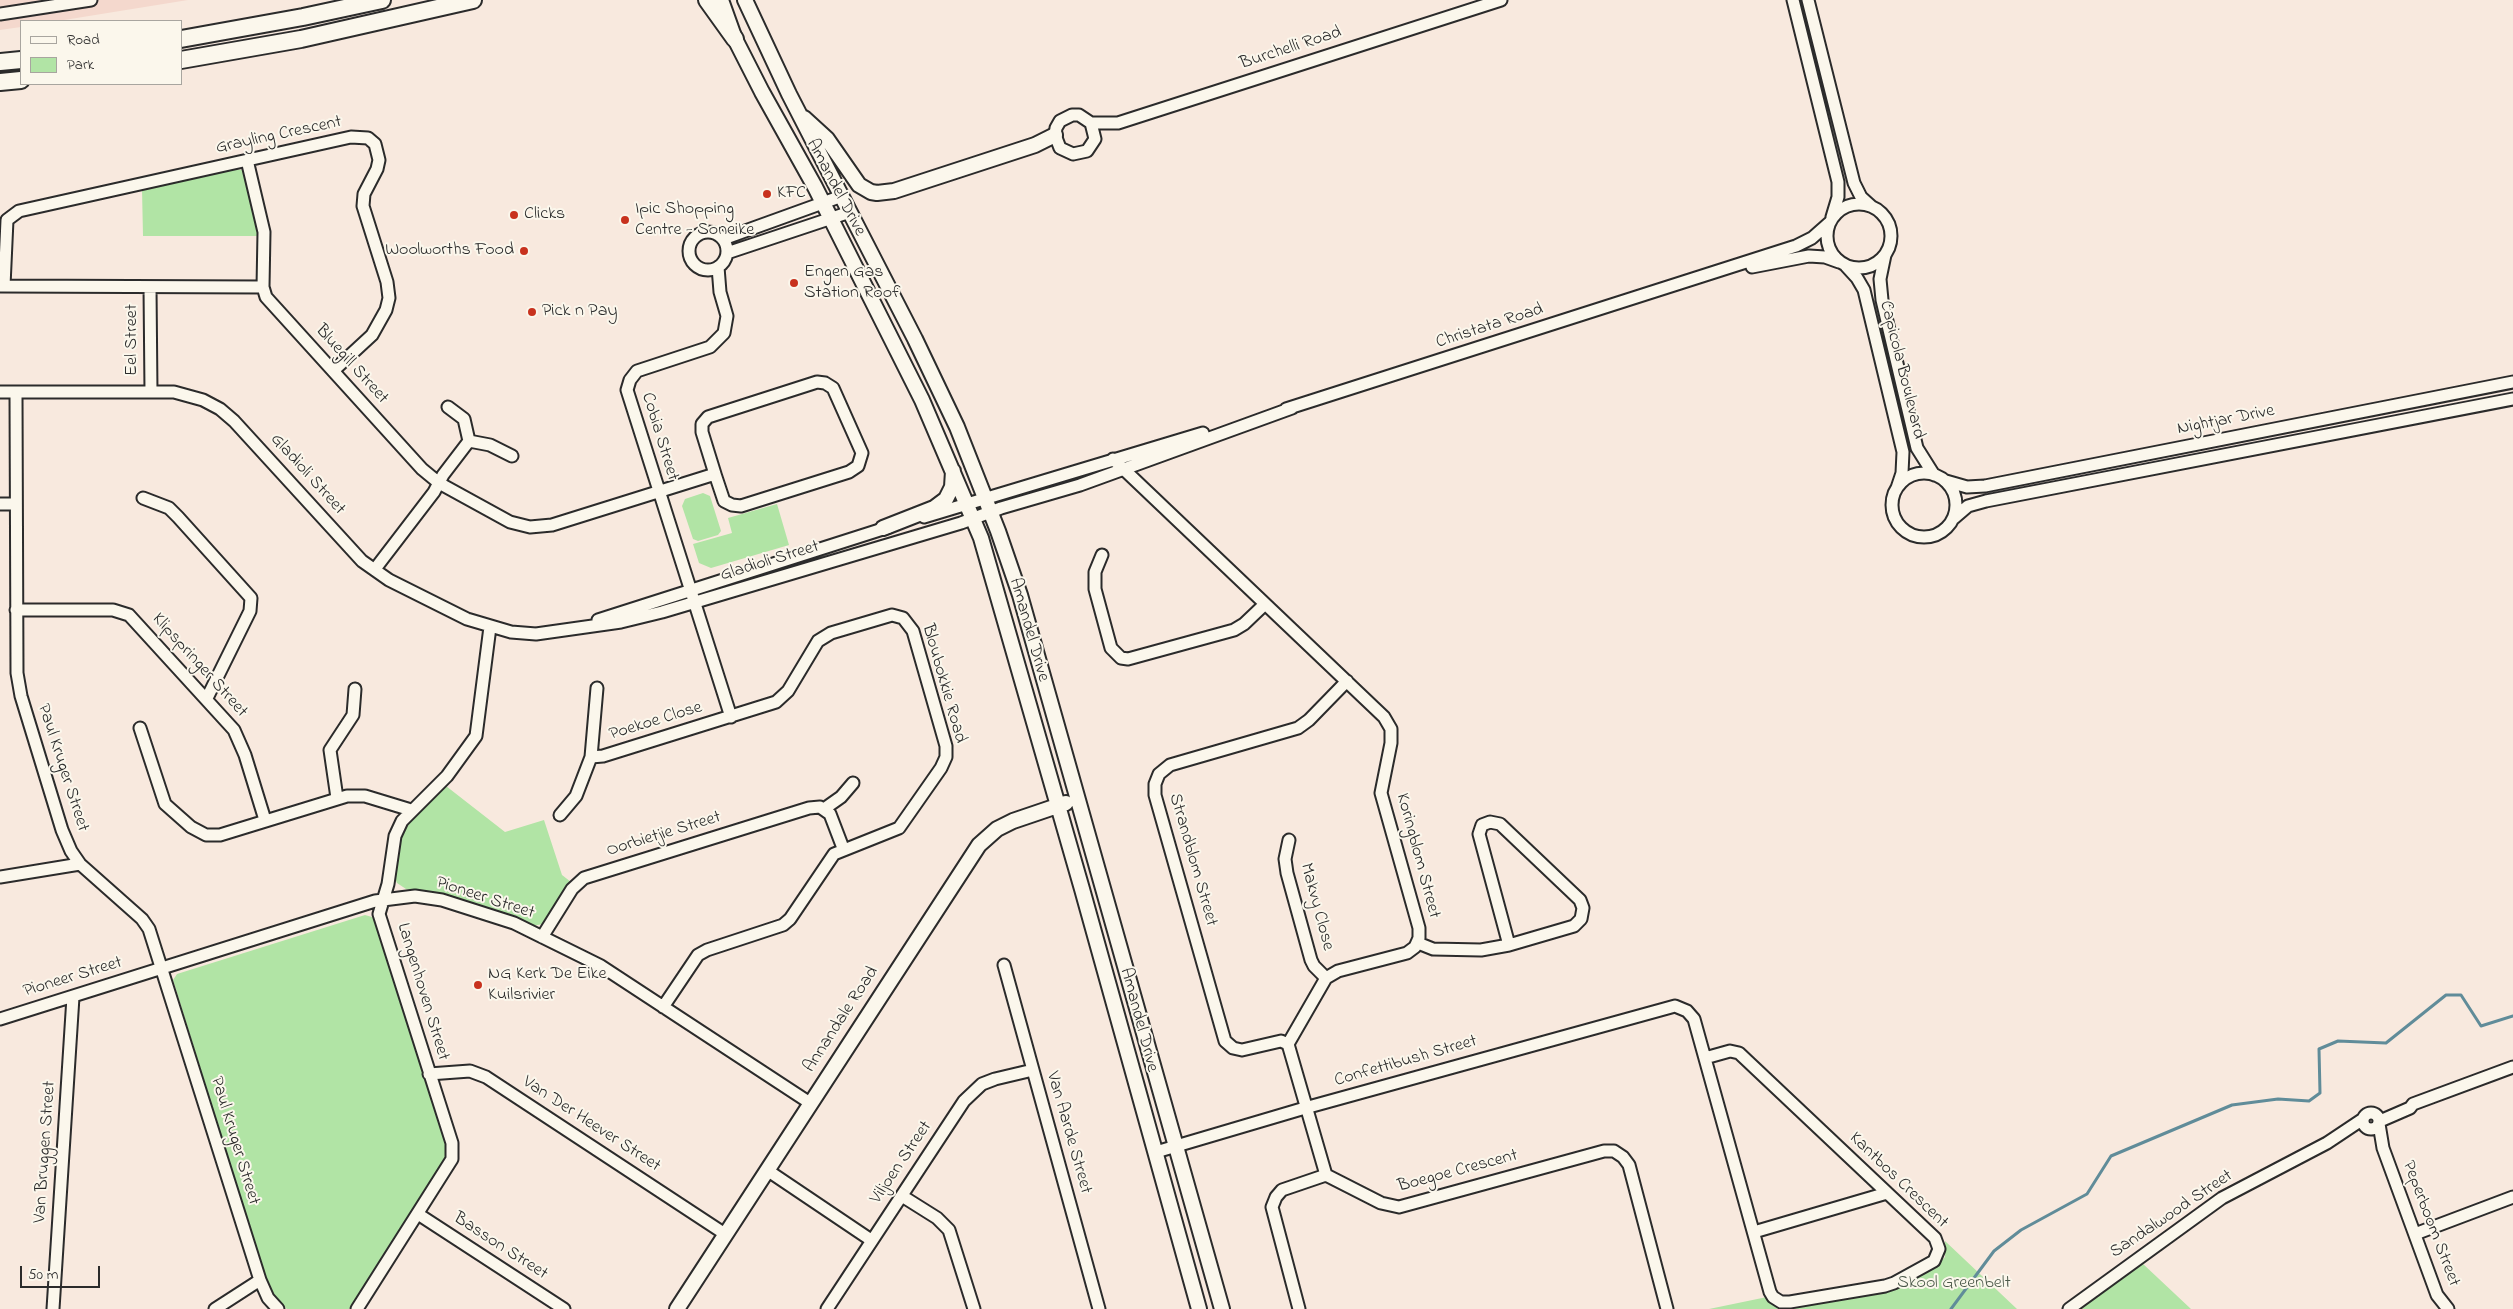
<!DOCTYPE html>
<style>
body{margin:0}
#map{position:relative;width:2513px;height:1309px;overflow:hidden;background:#f8e9de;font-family:"Indie Flower",sans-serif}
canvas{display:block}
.legend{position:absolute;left:20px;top:20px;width:162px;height:65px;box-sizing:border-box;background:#fbf7ec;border:1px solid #a8a59f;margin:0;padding:6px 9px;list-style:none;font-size:15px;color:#2b2b2b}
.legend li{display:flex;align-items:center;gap:10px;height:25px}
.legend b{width:25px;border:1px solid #a8a59f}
.scale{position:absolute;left:20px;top:1266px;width:80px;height:22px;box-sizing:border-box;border:2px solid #2b2b2b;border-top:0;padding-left:6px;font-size:15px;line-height:18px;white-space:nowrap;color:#2b2b2b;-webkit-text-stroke:4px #fbf7ec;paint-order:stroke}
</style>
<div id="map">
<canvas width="2513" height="1309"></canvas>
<ul class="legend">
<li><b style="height:6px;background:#fbf7ec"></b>Road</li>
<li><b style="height:14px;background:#b1e4a5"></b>Park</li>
</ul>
<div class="scale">50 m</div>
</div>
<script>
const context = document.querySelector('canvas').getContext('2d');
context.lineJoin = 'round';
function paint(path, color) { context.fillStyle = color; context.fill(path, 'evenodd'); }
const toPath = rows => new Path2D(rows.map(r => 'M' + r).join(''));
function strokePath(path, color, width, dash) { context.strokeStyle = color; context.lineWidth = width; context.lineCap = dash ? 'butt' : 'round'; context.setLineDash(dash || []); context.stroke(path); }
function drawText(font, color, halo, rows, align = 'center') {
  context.font = font + ' "Indie Flower",sans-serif'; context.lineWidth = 4; context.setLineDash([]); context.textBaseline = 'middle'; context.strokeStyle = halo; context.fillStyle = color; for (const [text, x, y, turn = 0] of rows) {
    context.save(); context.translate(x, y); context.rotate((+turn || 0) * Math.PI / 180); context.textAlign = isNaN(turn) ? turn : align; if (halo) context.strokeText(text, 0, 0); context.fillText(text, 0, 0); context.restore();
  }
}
const built = toPath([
 [0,0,188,0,58,21,21,21,21,27,0,30]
]);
const green = toPath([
 [233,169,242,170,246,175,259,236,143,236,142,189],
 [703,493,710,496,721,531,718,535,698,541,693,539,682,506,685,499],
 [777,504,789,545,711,568,699,563,693,544,732,533,728,518],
 [446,786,505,832,544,820,562,875,571,882,543,924,532,926,509,916,441,894,406,889,397,883,394,876,400,840,404,827,412,816],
 [365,915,372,917,375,922,447,1149,446,1159,349,1309,287,1309,274,1298,268,1287,173,980,177,974],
 [1945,1241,2017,1309,1709,1309,1767,1297,1774,1304,1788,1308,1882,1291,1901,1285,1935,1267,1945,1257],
 [2142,1263,2191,1309,2079,1309]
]);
const stream = toPath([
 [1951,1309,1994,1251,2021,1230,2087,1194,2111,1156,2232,1105,2278,1099,2309,1101,2320,1093,2319,1049,2338,1041,2386,1043,2446,995,2461,995,2481,1026,2513,1016]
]);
const minor = toPath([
 [1793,0,1838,182,1838,197,1832,217],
 [1808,0,1854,183,1861,197,1871,206],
 [0,14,91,0],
 [1091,123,1095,139,1087,151,1073,154,1060,148,1055,135,1056,128,1060,121,1072,115,1079,115,1091,123,1118,123,1501,0],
 [247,160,264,232,263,287,266,297,422,469,439,483,510,522,530,527,552,525,715,474,702,432,702,424,708,417,817,382,825,383,833,388,862,453,858,466,849,472,741,506,732,505,724,501,715,474],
 '1827 236a32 32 0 1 1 64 0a32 32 0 1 1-64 0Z',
 '689 251a19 19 0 1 1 38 0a19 19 0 1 1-38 0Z',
 [723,239,842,196],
 [727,253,850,212],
 [1885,255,1880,279,1882,300,1917,448,1934,475],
 [1846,266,1857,278,1864,290,1903,452,1902,473,1897,488],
 [718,267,720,292,727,316,724,333,710,347,637,371,630,380,627,390,731,717],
 [1752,267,1809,256,1825,257,1839,262],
 [0,286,263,287],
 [4,286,7,220,19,211,351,137,368,138,375,144,379,160,377,169,364,194,363,206,387,282,389,298,386,310,372,335,333,371],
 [150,287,151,392],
 [0,392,174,392,203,400,220,409,234,421,362,561,389,580,467,619,511,632,536,634,621,622,662,612,961,523,1001,508,1080,485,1292,408],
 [16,393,17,673,21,696,62,830,71,851,80,864,142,919,149,929,260,1280,268,1298,278,1309],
 [448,407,464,419,469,441],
 [1286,409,1796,246,1812,238,1829,223],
 [1113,459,1384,717,1391,729,1391,743,1381,793,1419,928,1419,938,1415,947,1407,953,1338,971,1326,978,1288,1044,1326,1175,1381,1203,1399,1207,1604,1151,1614,1151,1623,1157,1629,1165,1667,1309],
 '1892 505a32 32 0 1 1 64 0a32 32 0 1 1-64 0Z',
 [1946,481,1967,487,1985,486,2513,382],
 [143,498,169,508,178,517,251,598,250,611,207,698],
 [0,504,15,504],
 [924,517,1203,433],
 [1954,518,1968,506,1986,501,2513,399],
 [1102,555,1095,572,1095,589,1111,648,1121,658,1128,659,1234,630,1244,624,1265,604],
 [375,569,434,492,443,475,469,441,490,445,512,456],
 [16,610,113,610,129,615,234,730,245,755,265,820],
 [598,620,889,527],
 [140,728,165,804,191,827,206,835,220,835,347,796,365,796,411,810],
 [591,757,603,756,776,702,788,691,818,641,831,633,892,615,903,618,913,631,946,746,946,757,941,768,899,828,834,854,790,919,783,925,707,950,698,955,663,1007],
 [337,798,330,750,353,715,355,689],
 [824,809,841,797,853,783],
 [560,815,576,796,591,757,597,688],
 [1289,840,1285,859,1287,873,1311,960,1314,966,1326,978],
 [0,877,80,864],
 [542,937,572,889,584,878,809,808,820,807,830,814,843,848],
 [1418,943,1433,949,1481,950,1509,945,1479,834,1482,825,1490,822,1500,824,1580,900,1583,908,1581,919,1574,926,1509,945],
 [1004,965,1099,1309],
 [0,1019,375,901,415,896,442,900,514,923,601,966,810,1103],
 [1288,1044,1281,1041,1242,1050,1233,1048,1225,1041,1155,795,1155,784,1159,774,1170,765,1298,728,1309,720,1347,681],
 [429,1074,470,1071,486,1077,725,1234],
 '2363 1121a8 8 0 1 1 16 0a8 8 0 1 1-16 0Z',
 [2380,1121,2410,1108,2413,1104,2513,1067],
 [2379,1124,2383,1148,2437,1295,2448,1309],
 [1156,1152,1305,1108,1675,1006,1687,1011,1694,1019,1770,1292,1773,1297,1781,1302,1790,1302,1885,1286,1894,1283,1934,1261,1939,1249,1935,1238,1739,1053,1730,1051,1705,1058],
 [767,1170,871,1240],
 [902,1196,937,1218,949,1230,974,1309],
 [418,1214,564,1309],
 [1754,1232,1887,1193],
 [2415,1234,2513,1197],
 [53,1309,73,997],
 [215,1309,260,1280],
 [357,1309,452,1159,452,1143,379,914,388,884,395,836,402,821,447,776,476,736,490,627],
 [827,1309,964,1101,982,1084,995,1079,1033,1070],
 [1299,1309,1272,1207,1276,1197,1282,1190,1326,1175],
 [2069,1309,2222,1198,2327,1143,2363,1119]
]);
const tertiary = toPath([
 [721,0,735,39,762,92,815,187,922,400,981,538,1082,889,1199,1309],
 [745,0,789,94,915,339,957,427,998,531,1020,595,1222,1309],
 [804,118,827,139,859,185,871,192,877,193,894,191,1035,145,1055,135],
 [883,528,934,508,946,499,952,487,953,471],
 [677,1309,979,845,997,829,1013,821,1066,803]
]);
const secondary = toPath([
 [707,0,735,39],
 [181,39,303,17,382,0],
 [181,60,301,39,473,0],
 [0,62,21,60],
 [0,82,21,80]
]);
const markers = [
 [767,194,5,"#c8321e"],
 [514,215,5,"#c8321e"],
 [625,220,5,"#c8321e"],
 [524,251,5,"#c8321e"],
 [794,283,5,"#c8321e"],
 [532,312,5,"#c8321e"],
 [478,985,5,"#c8321e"]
];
const streetNames = [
 ["Burchelli Road",1291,49,-18],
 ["Grayling Crescent",279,136,-12],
 ["Amandel Drive",835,188,62],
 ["Christata Road",1490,327,-18],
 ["Eel Street",133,340,-90],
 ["Bluegill Street",351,365,48],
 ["Capicola Boulevard",1901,370,76],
 ["Nightjar Drive",2226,421,-11],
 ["Cobia Street",659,437,73],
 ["Gladioli Street",307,475,48],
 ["Gladioli Street",770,562,-17],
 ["Amandel Drive",1028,630,74],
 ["Klipspringer Street",199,666,48],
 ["Bloubokkie Road",943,684,74],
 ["Poekoe Close",656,722,-17],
 ["Paul Kruger Street",62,768,72],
 ["Oorbietjie Street",664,835,-17],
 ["Koringblom Street",1417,856,75],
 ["Strandblom Street",1192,860,74],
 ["Pioneer Street",485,899,18],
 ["Makvy Close",1316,907,75],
 ["Pioneer Street",73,978,-17],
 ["Langenhoven Street",422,992,73],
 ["Annandale Road",842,1020,-57],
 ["Amandel Drive",1138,1020,75],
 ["Confettibush Street",1406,1062,-16],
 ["Van Der Heever Street",591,1125,33],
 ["Van Aarde Street",1068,1133,74],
 ["Paul Kruger Street",234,1141,73],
 ["Van Bruggen Street",46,1152,-86],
 ["Viljoen Street",902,1163,-56],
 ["Boegoe Crescent",1458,1172,-15],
 ["Kantbos Crescent",1898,1181,44],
 ["Sandalwood Street",2172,1215,-34],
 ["Peperboom Street",2430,1224,69],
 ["Basson Street",500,1247,33]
];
const poiNames = [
 ["KFC",777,194],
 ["Ipic Shopping",635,210],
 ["Centre - Soneike",635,231],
 ["Clicks",524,215],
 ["Woolworths Food",514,251,"right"],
 ["Engen Gas",804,273],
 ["Station Roof",804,294],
 ["Pick n Pay",542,312],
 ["NG Kerk De Eike",488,975],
 ["Kuilsrivier",488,996]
];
const parkNames = [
 ["Skool Greenbelt",1954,1284]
];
paint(built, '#f4d8cd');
paint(green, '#b1e4a5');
strokePath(stream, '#608c99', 3);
strokePath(minor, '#2b2b2b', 15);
strokePath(tertiary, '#2b2b2b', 18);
strokePath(secondary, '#2b2b2b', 20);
strokePath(minor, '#fbf7ec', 11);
strokePath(tertiary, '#fbf7ec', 14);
strokePath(secondary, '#fbf7ec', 16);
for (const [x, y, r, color] of markers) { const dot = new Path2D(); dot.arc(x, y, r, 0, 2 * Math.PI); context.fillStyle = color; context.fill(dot); strokePath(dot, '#fbf7ec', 2); }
drawText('18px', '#2b2b2b', '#fbf7ec', streetNames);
drawText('18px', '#2b2b2b', '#fbf7ec', poiNames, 'left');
drawText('18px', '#4c594a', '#fbf7ec', parkNames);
</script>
